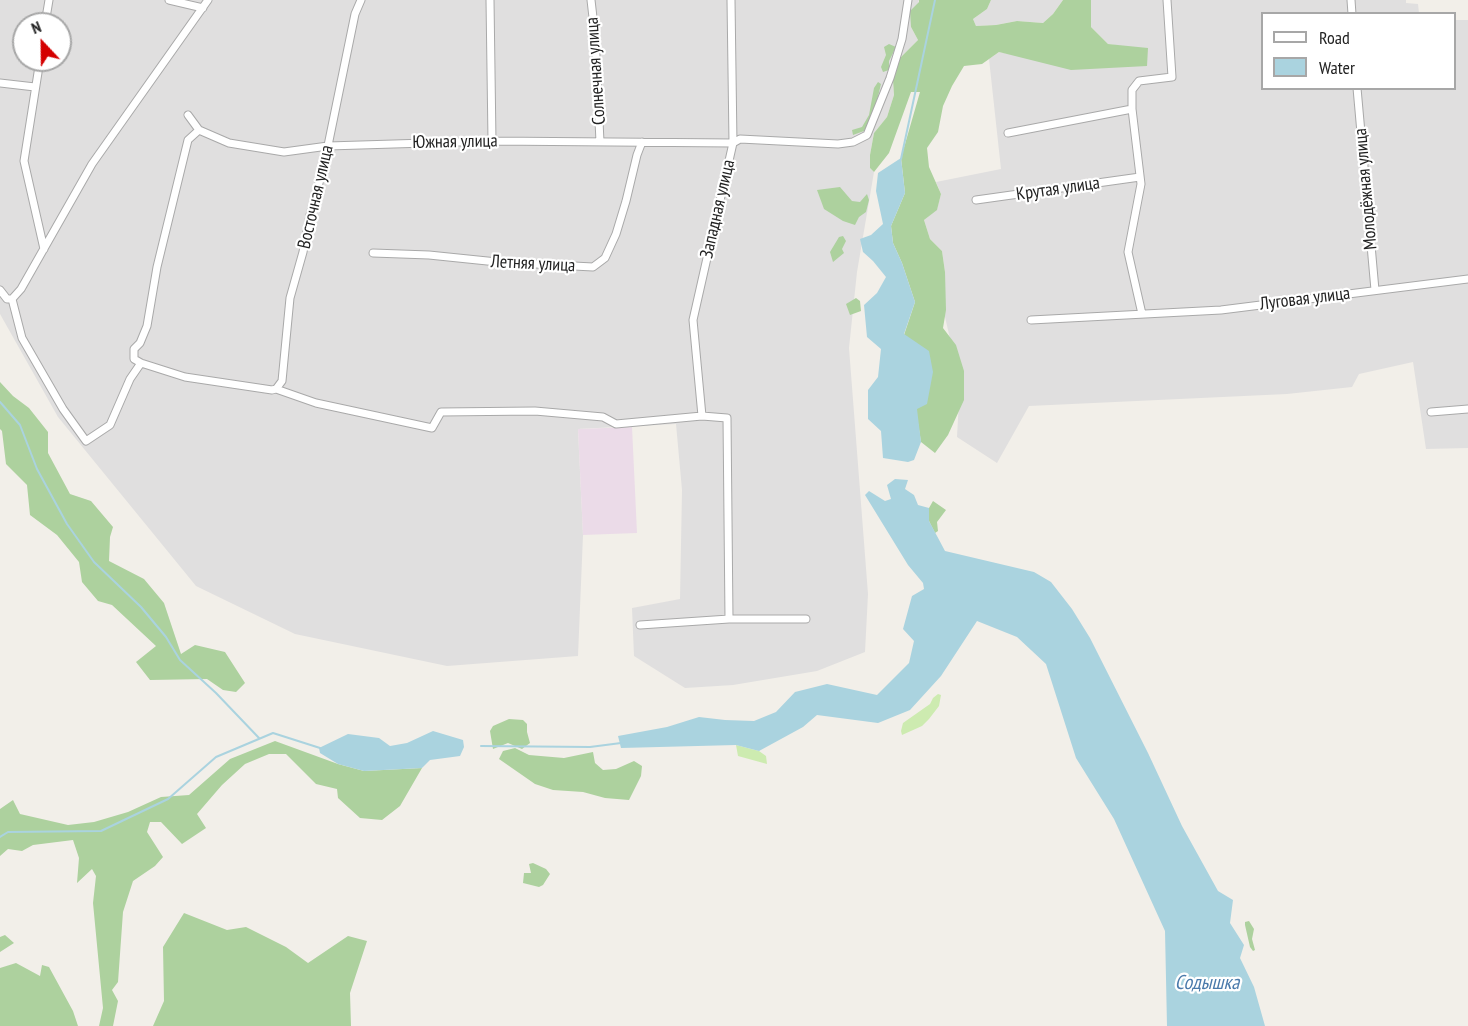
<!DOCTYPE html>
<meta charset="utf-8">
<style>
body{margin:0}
#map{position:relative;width:1468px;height:1026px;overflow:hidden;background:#f2efe9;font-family:"PT Sans Narrow",sans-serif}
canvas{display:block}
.legend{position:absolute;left:1261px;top:12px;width:195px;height:78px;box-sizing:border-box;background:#fff;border:2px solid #a7a7a7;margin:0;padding:8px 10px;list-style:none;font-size:18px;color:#222}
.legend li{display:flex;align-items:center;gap:12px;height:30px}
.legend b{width:30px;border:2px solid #a7a7a7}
.north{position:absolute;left:12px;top:12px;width:60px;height:60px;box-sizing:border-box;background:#fff;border:2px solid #a7a7a7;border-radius:50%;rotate:338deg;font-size:16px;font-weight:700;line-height:24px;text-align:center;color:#222}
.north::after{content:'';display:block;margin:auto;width:21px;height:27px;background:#d40000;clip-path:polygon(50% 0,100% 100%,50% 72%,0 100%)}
</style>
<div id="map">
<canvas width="1468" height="1026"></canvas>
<ul class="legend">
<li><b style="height:8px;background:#fff"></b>Road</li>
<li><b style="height:16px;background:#aad3df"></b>Water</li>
</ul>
<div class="north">N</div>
</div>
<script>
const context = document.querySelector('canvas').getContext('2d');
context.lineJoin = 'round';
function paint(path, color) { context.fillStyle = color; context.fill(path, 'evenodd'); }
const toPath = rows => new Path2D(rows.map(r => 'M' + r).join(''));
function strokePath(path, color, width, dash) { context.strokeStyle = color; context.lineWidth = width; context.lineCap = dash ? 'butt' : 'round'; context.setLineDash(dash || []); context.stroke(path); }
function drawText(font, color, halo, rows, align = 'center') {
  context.font = font + ' "PT Sans Narrow",sans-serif'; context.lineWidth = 4.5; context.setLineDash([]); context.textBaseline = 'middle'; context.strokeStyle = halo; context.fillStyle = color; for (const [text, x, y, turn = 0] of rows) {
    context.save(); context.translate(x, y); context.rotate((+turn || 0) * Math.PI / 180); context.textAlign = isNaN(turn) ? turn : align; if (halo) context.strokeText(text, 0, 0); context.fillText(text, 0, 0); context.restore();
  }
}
const residential = toPath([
 [0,0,919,0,911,27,918,40,899,59,893,80,894,95,887,117,874,133,870,155,870,168,874,172,857,272,849,348,868,594,865,652,817,671,733,685,685,688,634,656,632,608,680,599,682,490,676,424,578,429,583,535,578,656,447,666,295,634,196,586,58,417,0,314],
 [24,24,60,24,60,60,24,60],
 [991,0,1063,0,1053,14,1043,23,1017,21,996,25,976,26,973,19,987,9],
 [1091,0,1406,0,1406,3,1418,4,1419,13,1262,14,1262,88,1454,88,1455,20,1468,20,1468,448,1426,449,1413,362,1359,374,1352,387,1287,394,1029,406,997,463,957,437,960,382,945,317,945,272,942,251,930,239,924,220,937,209,941,194,936,182,1001,169,989,59,999,52,1026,57,1118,66,1147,66,1121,46,1108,44,1091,27]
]);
const industrial = toPath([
 [632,427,637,533,583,535,578,429]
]);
const grass = toPath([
 [938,694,941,695,939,706,929,719,922,726,902,735,901,731,903,723,930,704,933,698],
 [736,745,759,751,766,756,767,764,738,756]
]);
const forest = toPath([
 [919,0,991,0,987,9,973,19,976,26,996,25,1017,21,1043,23,1053,14,1063,0,1091,0,1091,27,1108,44,1148,48,1147,66,1071,70,999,52,982,64,964,66,952,86,943,106,938,132,927,148,929,167,941,194,937,210,924,220,930,239,942,251,945,272,946,310,943,328,956,345,964,371,964,400,948,435,935,453,921,442,904,335,915,302,902,263,893,243,891,226,905,193,901,158,920,92,911,92,889,153,874,172,870,168,870,155,874,133,887,117,894,95,893,80,899,59,918,40,911,27,910,11,919,2],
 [889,44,896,47,889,61,889,70,883,72,881,67,886,55,884,47],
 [878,82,881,84,874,113,864,131,853,135,852,130,862,127,869,115,874,88],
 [840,187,852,201,860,202,867,194,869,200,866,212,859,217,855,225,843,221,824,209,817,190],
 [843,236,846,241,842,249,844,253,833,262,830,252,839,237],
 [856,298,860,301,861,311,850,315,846,304],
 [0,382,13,396,29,408,48,432,48,453,70,494,91,501,113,527,110,537,109,561,144,579,164,603,181,654,195,645,225,652,245,683,236,692,223,690,207,679,150,680,136,662,156,646,112,605,98,601,82,582,79,562,57,535,30,515,27,485,6,464,2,431,0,429],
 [933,501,946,510,937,522,938,531,935,533,929,521,929,508],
 [509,719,523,720,527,724,527,732,530,743,522,749,508,743,493,749,490,731,493,726],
 [275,741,338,764,364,771,422,768,400,806,382,820,360,818,338,798,337,789,316,784,286,754,269,754,245,764,222,785,197,814,206,828,182,844,161,822,150,822,147,832,163,857,155,866,133,881,123,912,118,982,112,990,118,1001,113,1026,99,1026,103,1008,93,903,96,876,92,869,77,883,79,858,73,840,33,845,22,851,8,849,0,856,0,809,13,800,20,814,68,825,94,822,128,812,161,797,189,795,230,759],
 [515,748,529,755,564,758,593,752,595,763,603,770,616,769,634,761,642,766,641,776,629,800,605,798,583,792,553,790,535,784,499,759,503,751],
 [533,863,546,869,550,874,543,885,539,887,523,883,524,873,531,873,529,864],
 [184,913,227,930,246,927,286,947,308,963,348,936,367,941,350,993,351,1026,153,1026,164,1001,163,947],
 [1249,921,1254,929,1252,939,1255,950,1253,951,1250,947,1245,925,1245,922],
 [5,935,14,943,0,952,0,937],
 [16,963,40,976,42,965,49,967,73,1011,78,1026,0,1026,0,968]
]);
const water = toPath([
 [901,158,905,193,891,226,893,243,902,263,915,302,904,334,929,351,933,372,927,404,917,409,921,442,914,460,908,462,883,458,881,431,868,419,868,390,878,377,881,349,867,337,864,305,877,293,886,277,873,261,863,252,860,239,871,235,883,224,876,191,878,173],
 [895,479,908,480,905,489,914,495,918,505,929,508,929,521,945,551,1034,572,1051,582,1072,609,1090,638,1148,753,1182,826,1218,891,1233,900,1230,923,1244,945,1240,958,1254,987,1265,1026,1167,1026,1165,931,1114,819,1076,758,1046,664,1017,637,977,621,941,676,910,710,878,723,817,715,803,727,759,751,736,745,621,748,618,736,667,727,699,717,725,720,754,721,776,712,795,692,827,684,877,695,909,663,914,641,903,629,912,596,924,589,923,583,908,565,865,495,869,491,885,501,891,499,887,485],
 [433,731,463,740,464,747,460,756,430,760,422,768,364,771,338,764,320,753,319,748,348,734,379,738,390,746,407,743]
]);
const stream = toPath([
 [901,159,935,0],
 [0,402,20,425,37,469,67,524,94,562,141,607,166,637,180,660,216,693,259,738],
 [481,746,590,747,621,743],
 [0,837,8,832,101,831,168,799,216,757,273,733,320,748]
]);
const minor = toPath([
 [169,0,203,8],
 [490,0,492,141],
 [591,0,595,35,600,142],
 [1351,0,1352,14],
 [45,24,49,0],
 [40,60,24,161,44,249],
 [0,83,35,87],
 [1357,88,1375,290],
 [188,115,199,130,229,143,284,152,328,146,492,141,733,143,740,139,838,144,853,142,867,135,890,78,902,39,908,0],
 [199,130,188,140,157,267,147,326,140,343,134,349,134,359,141,363,185,377,272,390,276,389,282,381,290,298,303,252,310,215,324,165,355,14,361,0],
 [1008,133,1132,109],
 [976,200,1140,177],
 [373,253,429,255,497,262,593,267,605,258,616,234,626,201,637,155,642,142],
 [0,290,7,299,12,299,21,289,92,164,208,0],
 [12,299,22,338,63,409,86,441,110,425,130,379,141,363],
 [1142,314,1128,252,1141,184,1132,109,1132,90,1139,81,1172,77,1167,0],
 [1031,320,1221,310,1468,279],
 [276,389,316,403,432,428,441,412,535,411,603,417,616,424,702,416,727,418,729,619,640,625],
 [1431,412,1468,409],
 [702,416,693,320,733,143,731,0],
 [729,619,806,619]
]);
const streetNames = [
 ["Солнечная улица",596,71,-94],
 ["Южная улица",455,142,-1],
 ["Крутая улица",1058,189,-8],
 ["Молодёжная улица",1366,189,-95],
 ["Восточная улица",316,197,-77],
 ["Западная улица",718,209,-77],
 ["Летняя улица",533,264,3],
 ["Луговая улица",1305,299,-7]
];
const waterNames = [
 ["Содышка",1207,983]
];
paint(residential, '#e0dfdf');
paint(industrial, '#ebdbe8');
paint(grass, '#cdebb0');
paint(forest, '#add19e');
paint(water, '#aad3df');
strokePath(stream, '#aad3df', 2);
strokePath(minor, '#a9a9a9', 9);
strokePath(minor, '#fff', 7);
drawText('18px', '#222', '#fff', streetNames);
drawText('italic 20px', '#4a7aab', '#fff', waterNames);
</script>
